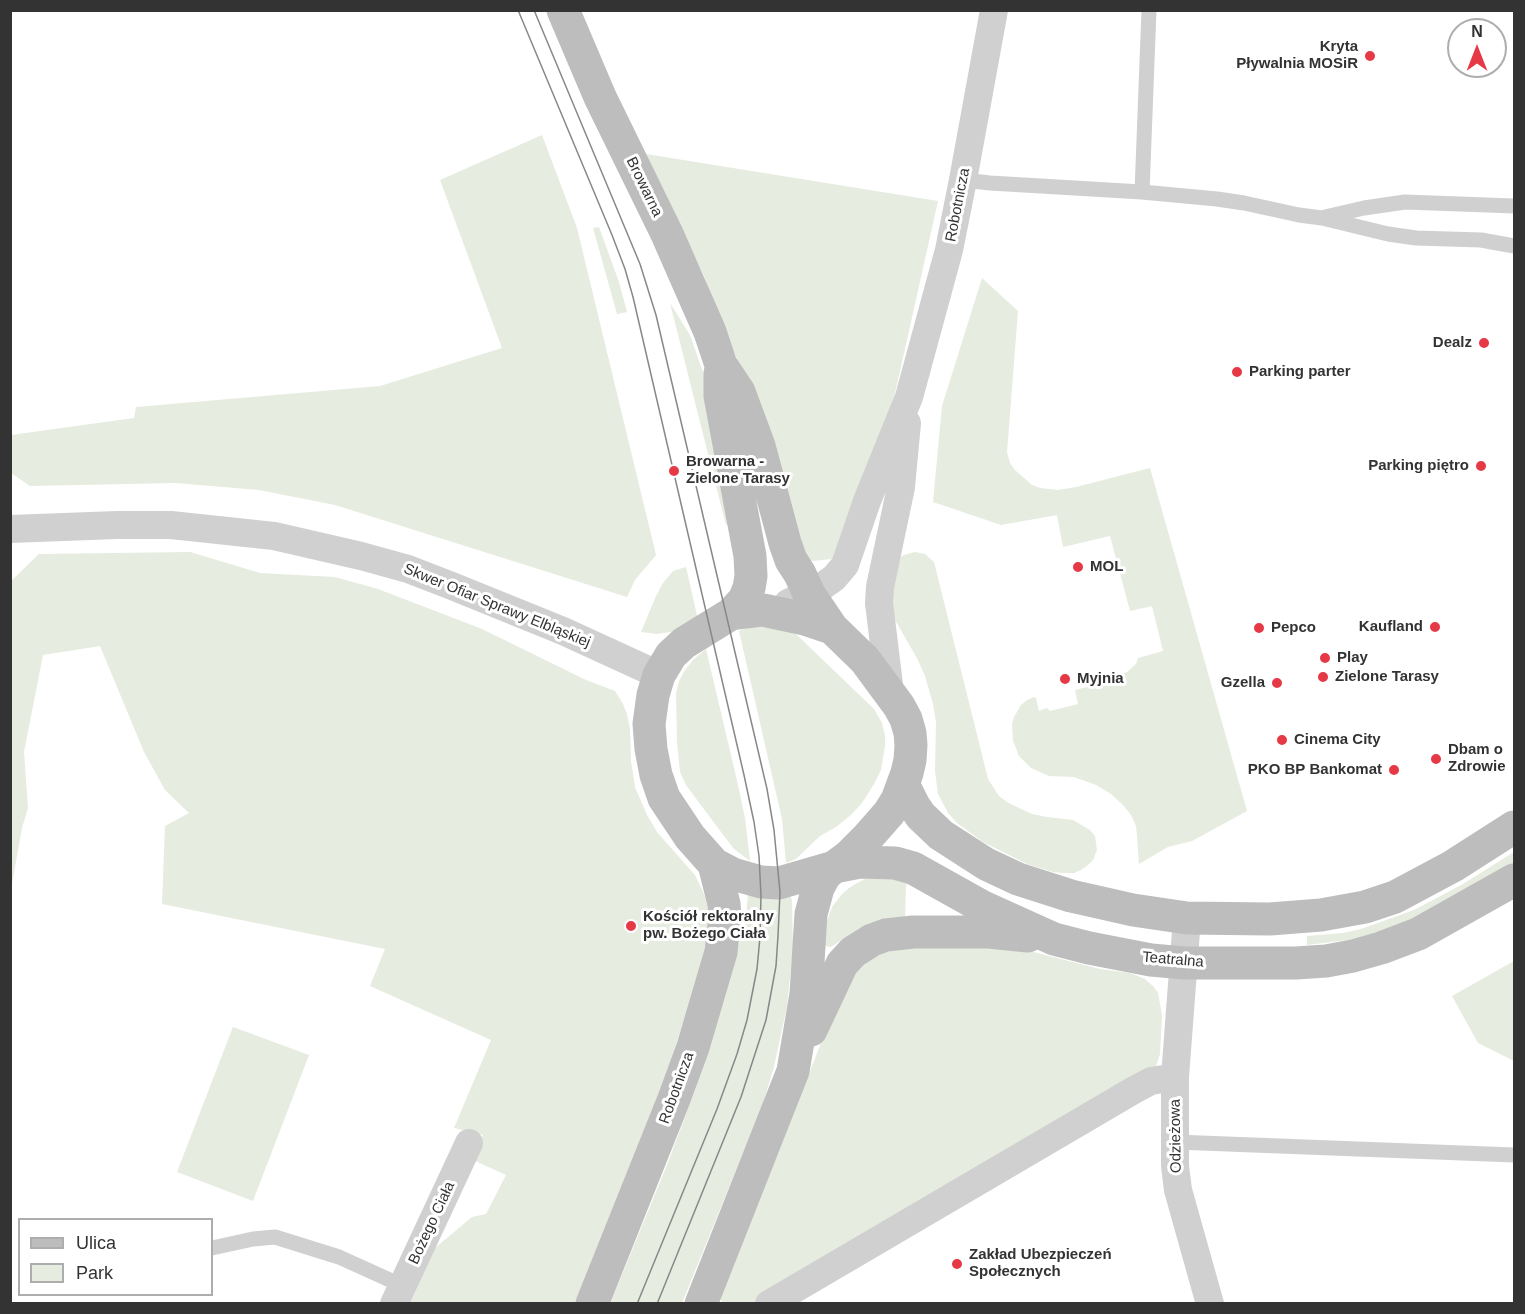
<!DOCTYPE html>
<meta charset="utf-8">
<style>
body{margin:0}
#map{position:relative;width:1525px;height:1314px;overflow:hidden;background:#fff;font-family:Arial,sans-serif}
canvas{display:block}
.frame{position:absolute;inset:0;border:12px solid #333;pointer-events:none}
.legend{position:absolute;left:18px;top:1218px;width:195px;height:78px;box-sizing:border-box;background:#fff;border:2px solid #adadad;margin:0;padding:8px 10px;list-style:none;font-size:18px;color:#333}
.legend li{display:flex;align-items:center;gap:12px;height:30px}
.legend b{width:30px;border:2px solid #adadad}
.north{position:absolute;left:1447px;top:18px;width:60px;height:60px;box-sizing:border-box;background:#fff;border:2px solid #adadad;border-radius:50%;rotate:0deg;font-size:16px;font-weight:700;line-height:24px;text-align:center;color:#333}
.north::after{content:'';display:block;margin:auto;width:21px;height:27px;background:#e63946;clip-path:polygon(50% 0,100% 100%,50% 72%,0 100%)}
</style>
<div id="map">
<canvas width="1525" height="1314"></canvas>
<div class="frame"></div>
<ul class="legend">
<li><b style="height:8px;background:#bdbdbd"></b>Ulica</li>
<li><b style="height:16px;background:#e6ecdf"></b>Park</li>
</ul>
<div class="north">N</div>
</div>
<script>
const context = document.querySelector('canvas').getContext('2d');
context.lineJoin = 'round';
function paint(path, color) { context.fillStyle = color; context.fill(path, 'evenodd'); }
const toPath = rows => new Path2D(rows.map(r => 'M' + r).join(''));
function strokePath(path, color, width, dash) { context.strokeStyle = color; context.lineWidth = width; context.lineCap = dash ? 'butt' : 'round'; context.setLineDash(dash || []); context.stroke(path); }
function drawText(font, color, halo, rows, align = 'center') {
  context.font = font + ' Arial,sans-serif'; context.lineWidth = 6; context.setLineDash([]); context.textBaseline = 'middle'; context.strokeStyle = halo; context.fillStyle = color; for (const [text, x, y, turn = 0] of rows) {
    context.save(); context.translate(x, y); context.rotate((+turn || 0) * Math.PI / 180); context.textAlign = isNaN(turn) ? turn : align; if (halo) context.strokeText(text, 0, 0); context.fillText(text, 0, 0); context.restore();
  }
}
const green = toPath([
 [542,135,577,228,656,555,635,580,627,597,335,505,259,490,175,483,30,486,11,473,11,435,134,418,136,407,380,386,502,348,440,180],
 [646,154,938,201,896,389,887,419,838,555,831,559,813,561,805,558,766,433,736,357,704,276],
 [599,227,619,282,627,312,617,314,595,235,593,228],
 [982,278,1018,311,1007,452,1010,463,1015,470,1032,485,1040,488,1058,490,1076,487,1150,468,1247,811,1192,841,1168,847,1139,864,1137,835,1136,826,1131,815,1123,805,1111,794,1096,785,1074,777,1049,776,1031,768,1019,756,1013,741,1012,724,1014,717,1021,705,1027,700,1034,697,1036,698,1039,711,1047,708,1050,711,1078,704,1075,690,1108,682,1108,679,1127,672,1136,664,1138,658,1163,651,1152,606,1130,611,1110,536,1063,547,1057,515,1001,525,933,502,942,406],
 [670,303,690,335,703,372,708,390,733,523,726,525],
 [190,552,260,573,335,577,378,589,482,629,586,680,615,691,623,704,627,714,630,729,631,761,635,787,647,815,657,832,695,875,704,894,708,908,709,925,706,946,700,971,662,1087,647,1128,576,1303,410,1303,435,1248,472,1217,486,1214,506,1175,473,1160,483,1135,454,1128,491,1040,370,986,385,949,162,904,165,826,189,813,165,790,144,752,100,646,43,655,24,752,28,808,22,828,11,889,11,581,39,554],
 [915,552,925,554,934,562,988,779,999,796,1007,802,1019,808,1032,814,1047,817,1073,820,1090,830,1095,836,1097,850,1093,860,1088,865,1081,870,1074,873,1062,873,1053,872,1027,864,983,842,957,823,948,813,938,794,935,771,936,722,933,704,925,676,918,660,895,620,890,601,899,558,904,555],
 [686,567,698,620,685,628,670,632,657,634,641,632,656,596,663,583,673,571],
 [756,626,773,627,788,631,797,635,874,709,882,723,885,736,885,746,881,770,874,784,862,803,852,814,836,827,820,836,796,859,786,863,782,819,739,631,747,628],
 [706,649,738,785,745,818,750,861,734,849,718,828,686,785,680,772,677,742,676,693,679,681,685,670,694,659],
 [1514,852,1514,864,1428,913,1396,927,1356,939,1307,945,1307,936,1343,933,1361,929,1414,910,1463,884],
 [869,877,910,877,906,886,905,918,860,928,831,947,825,946,827,921,832,907,842,894,849,888,857,883],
 [748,894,790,895,792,900,793,949,787,1006,774,1067,762,1106,682,1303,610,1304,667,1165,694,1093,726,993,739,943,746,918],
 [881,945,1006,945,1100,969,1130,973,1145,979,1154,987,1158,993,1162,1015,1160,1054,1151,1081,769,1303,724,1303,719,1298,781,1146,849,971],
 [1514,961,1514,1061,1478,1043,1452,996],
 [233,1027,309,1055,253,1201,177,1172]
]);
const lane = toPath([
 [963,180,990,183,1142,192,1217,199,1244,203,1299,215,1322,218,1388,234,1416,238,1481,240,1514,246],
 [1142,192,1149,10],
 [1325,217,1364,208,1405,202,1514,206],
 [1175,1142,1514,1155],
 [212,1248,253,1239,275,1237,339,1257,403,1286]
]);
const street = toPath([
 [10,529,117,525,171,525,274,536,361,556,408,569,452,586,563,631,659,675],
 [788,603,824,585,834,578,845,565,867,501,909,397,949,250,963,180,994,10],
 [890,693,879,603,880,587,901,487,907,423],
 [1187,918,1175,1077,1175,1166,1178,1190,1210,1304],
 [394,1304,469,1143],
 [769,1304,1134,1090,1151,1081,1175,1077]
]);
const secondary = toPath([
 [563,10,600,97,667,234,710,332,721,365,739,392,759,446,785,543,791,560,800,574,809,594,832,628],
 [720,373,720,396,750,556,751,576,749,588,744,600,731,614],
 [763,610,805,619,832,628,865,660,899,706,906,719,910,733,911,745,910,760,907,773,897,800,889,813,867,838,849,856,834,867,779,883,761,882,733,874,714,864,690,837,664,798,656,775,651,749,649,724,653,695,659,675,671,655,684,643,731,614,763,610],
 [903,784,914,806,921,816,941,835,986,864,1018,879,1071,896,1133,910,1187,918,1270,919,1321,915,1365,907,1395,897,1453,866,1514,827],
 [834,867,860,862,895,863,913,868,981,906,1054,939,1089,948,1151,960,1185,963,1296,963,1326,961,1353,956,1381,948,1418,934,1514,880],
 [811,1030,842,964,853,952,872,940,886,935,913,932,989,932,1028,936],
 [592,1304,674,1099,693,1047,721,952,725,916,724,904,714,864],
 [701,1304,793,1071,806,994,811,914,818,888,825,875,834,867]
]);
const tram = toPath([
 [518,10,612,235,625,269,633,297,744,775,754,822,759,856,761,896,760,937,757,969,747,1020,737,1054,717,1109,637,1304],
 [534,10,640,264,656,315,767,789,774,830,780,892,778,936,776,966,766,1020,741,1097,657,1304]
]);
const markers = [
 [1370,56,6,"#e63946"],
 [1484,343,6,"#e63946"],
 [1237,372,6,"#e63946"],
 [1481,466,6,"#e63946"],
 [674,471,6,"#e63946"],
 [1078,567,6,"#e63946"],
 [1435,627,6,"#e63946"],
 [1259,628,6,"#e63946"],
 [1325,658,6,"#e63946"],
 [1323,677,6,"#e63946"],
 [1065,679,6,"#e63946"],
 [1277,683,6,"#e63946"],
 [1282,740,6,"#e63946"],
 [1436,759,6,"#e63946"],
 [1394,770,6,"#e63946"],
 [631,926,6,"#e63946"],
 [957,1264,6,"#e63946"]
];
const poiNames = [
 ["Kryta",1358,47,"right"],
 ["Pływalnia MOSiR",1358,64,"right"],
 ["Dealz",1472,343,"right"],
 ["Parking parter",1249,372],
 ["Browarna -",686,462],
 ["Zielone Tarasy",686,479],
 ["Parking piętro",1469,466,"right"],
 ["MOL",1090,567],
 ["Kaufland",1423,627,"right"],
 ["Pepco",1271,628],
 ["Play",1337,658],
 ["Zielone Tarasy",1335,677],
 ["Myjnia",1077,679],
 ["Gzella",1265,683,"right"],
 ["Cinema City",1294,740],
 ["Dbam o",1448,750],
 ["Zdrowie",1448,767],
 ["PKO BP Bankomat",1382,770,"right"],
 ["Kościół rektoralny",643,917],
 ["pw. Bożego Ciała",643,934],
 ["Zakład Ubezpieczeń",969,1255],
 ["Społecznych",969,1272]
];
const streetNames = [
 ["Browarna",644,187,64],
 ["Robotnicza",958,205,-79],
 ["Skwer Ofiar Sprawy Elbląskiej",497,606,22],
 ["Teatralna",1173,960,5],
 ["Robotnicza",677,1088,-70],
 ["Odzieżowa",1176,1136,-91],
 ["Bożego Ciała",432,1223,-65]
];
paint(green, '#e6ecdf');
strokePath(lane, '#d0d0d0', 15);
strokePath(street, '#d0d0d0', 28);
strokePath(secondary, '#bdbdbd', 33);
strokePath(tram, '#888', 1.5);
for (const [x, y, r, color] of markers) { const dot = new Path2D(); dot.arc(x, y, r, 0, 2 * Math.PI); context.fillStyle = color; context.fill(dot); strokePath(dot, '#fff', 2); }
drawText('bold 15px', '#333', '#fff', poiNames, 'left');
drawText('15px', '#333', '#fff', streetNames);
</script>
